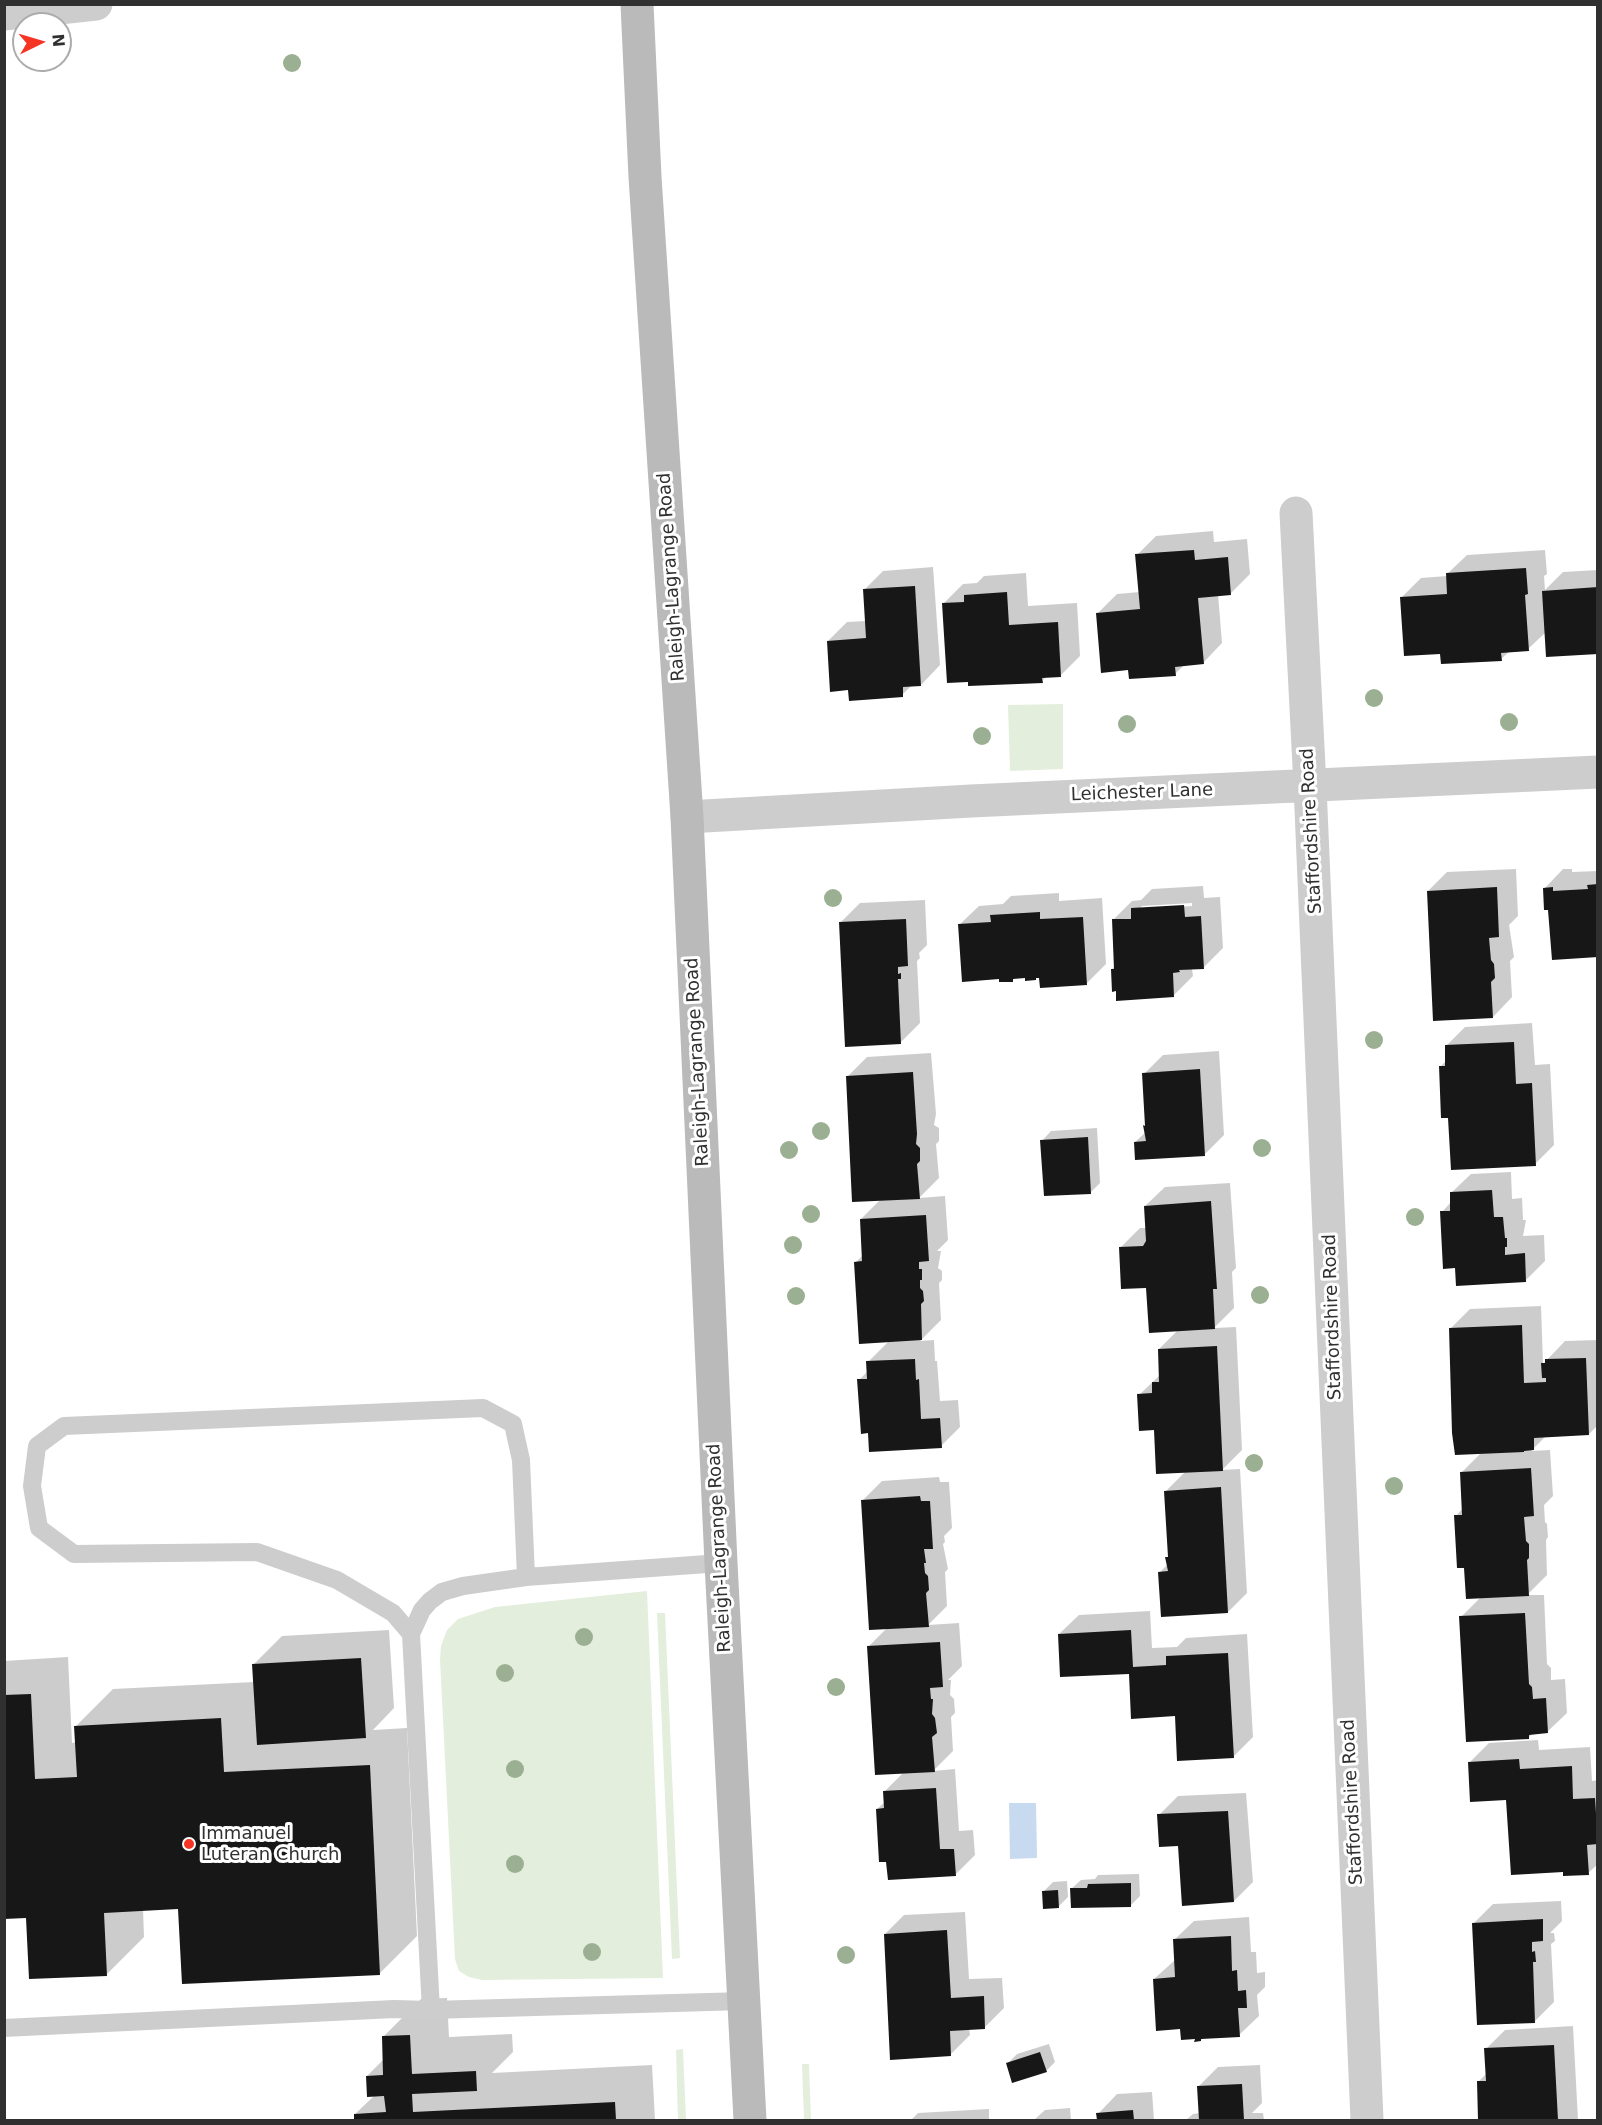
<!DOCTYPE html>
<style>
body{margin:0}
#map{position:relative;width:1602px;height:2125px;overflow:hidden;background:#fff;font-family:"DejaVu Sans",sans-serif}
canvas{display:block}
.frame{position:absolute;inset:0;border:6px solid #303030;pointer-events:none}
.north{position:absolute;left:12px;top:12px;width:60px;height:60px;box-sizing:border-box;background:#fff;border:2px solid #acacac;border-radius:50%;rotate:85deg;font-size:16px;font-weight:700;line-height:24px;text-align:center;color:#303030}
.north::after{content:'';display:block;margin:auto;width:21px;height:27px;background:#f53424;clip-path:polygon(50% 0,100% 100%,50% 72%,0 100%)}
</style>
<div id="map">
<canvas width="1602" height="2125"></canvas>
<div class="frame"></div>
<div class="north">N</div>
</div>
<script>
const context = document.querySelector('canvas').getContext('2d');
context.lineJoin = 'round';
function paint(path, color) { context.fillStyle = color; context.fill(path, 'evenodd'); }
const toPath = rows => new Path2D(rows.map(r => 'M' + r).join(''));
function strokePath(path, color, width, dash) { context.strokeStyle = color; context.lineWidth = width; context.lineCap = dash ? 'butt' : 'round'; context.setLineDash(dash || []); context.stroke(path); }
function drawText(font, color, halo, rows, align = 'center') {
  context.font = font + ' "DejaVu Sans",sans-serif'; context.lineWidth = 6; context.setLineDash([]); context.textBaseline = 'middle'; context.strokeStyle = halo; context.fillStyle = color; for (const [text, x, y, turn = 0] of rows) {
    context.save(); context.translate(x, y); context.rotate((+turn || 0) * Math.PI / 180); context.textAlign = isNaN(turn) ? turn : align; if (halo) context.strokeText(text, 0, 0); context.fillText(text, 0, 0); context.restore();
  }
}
const green = toPath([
 [1063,704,1063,769,1010,771,1008,705],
 [647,1591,663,1978,482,1980,469,1977,459,1971,455,1959,440,1659,441,1646,447,1630,458,1619,495,1607],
 [657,1613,665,1613,680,1958,672,1959],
 [683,2049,686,2120,678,2120,676,2050],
 [802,2064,809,2064,811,2120,804,2120]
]);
const water = toPath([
 [1009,1803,1036,1803,1037,1858,1010,1859]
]);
const shadow = toPath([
 [1213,531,1214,542,1247,539,1250,574,1231,593,1218,594,1222,643,1203,663,1185,664,1175,674,1130,669,1097,614,1117,594,1140,592,1137,555,1156,536],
 [1545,550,1547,574,1544,576,1545,590,1563,572,1598,570,1598,652,1546,632,1528,649,1510,651,1501,659,1441,652,1402,597,1421,578,1447,576,1447,574,1467,555],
 [933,567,940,665,921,685,912,685,902,695,849,689,828,641,847,622,866,621,864,590,883,571],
 [1026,573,1028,606,1077,603,1080,656,1060,676,1046,677,1042,681,944,603,963,584,977,583,984,576],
 [1516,869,1518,916,1509,925,1514,957,1510,961,1512,997,1493,1017,1428,891,1447,872],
 [1563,869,1572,869,1572,872,1598,871,1598,956,1549,908,1544,889],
 [1203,886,1204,898,1220,897,1223,948,1203,968,1192,969,1193,976,1173,996,1112,969,1115,966,1113,920,1132,901,1141,900,1152,889],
 [1192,903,1192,906,1139,909,1142,906],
 [1059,893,1059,901,1102,898,1106,964,1087,983,1040,976,1015,977,1013,980,1000,978,959,925,979,906,1003,904,1011,896],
 [925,900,927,945,919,953,920,958,917,961,920,1023,900,1043,841,922,860,903],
 [1532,1023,1535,1065,1550,1064,1554,1145,1535,1164,1450,1116,1440,1067,1447,1060,1446,1046,1465,1027],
 [1219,1051,1224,1135,1205,1154,1135,1142,1146,1132,1144,1126,1147,1123,1144,1074,1163,1055],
 [931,1053,936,1114,934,1125,939,1128,939,1141,936,1144,939,1178,919,1198,945,1196,948,1240,937,1251,941,1251,938,1268,942,1271,942,1280,939,1283,941,1320,920,1341,934,1340,935,1361,937,1361,940,1401,958,1400,960,1427,941,1446,870,1431,859,1380,868,1371,868,1362,889,1341,856,1262,863,1255,861,1219,881,1199,848,1076,867,1057],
 [1097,1128,1100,1183,1091,1192,1042,1141,1051,1131],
 [1511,1172,1512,1199,1522,1198,1523,1220,1526,1220,1523,1236,1544,1235,1545,1261,1525,1281,1456,1266,1442,1212,1451,1202,1451,1193,1471,1174],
 [1230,1183,1236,1268,1232,1272,1234,1308,1214,1328,1236,1327,1242,1450,1222,1470,1240,1469,1247,1593,1228,1612,1160,1572,1168,1564,1167,1558,1169,1555,1166,1491,1186,1471,1155,1428,1139,1395,1160,1375,1159,1349,1178,1330,1120,1248,1140,1228,1147,1228,1145,1206,1165,1187],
 [1541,1306,1543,1364,1565,1341,1598,1340,1598,1425,1589,1434,1546,1436,1531,1451,1550,1450,1553,1496,1544,1505,1545,1522,1547,1524,1548,1537,1546,1540,1547,1575,1527,1595,1544,1595,1547,1664,1551,1668,1551,1680,1565,1679,1567,1713,1547,1732,1533,1733,1529,1737,1461,1617,1481,1597,1466,1566,1456,1516,1463,1508,1461,1473,1482,1452,1451,1328,1470,1309],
 [939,1477,940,1482,949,1482,952,1528,944,1536,945,1542,943,1544,948,1569,945,1572,947,1606,928,1625,959,1623,962,1666,948,1680,951,1680,950,1695,954,1699,955,1713,951,1717,953,1751,933,1771,955,1769,959,1831,973,1830,975,1855,956,1874,877,1809,885,1802,884,1792,904,1772,868,1647,887,1628,863,1500,882,1481],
 [1150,1611,1152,1648,1177,1647,1186,1638,1247,1634,1253,1737,1233,1757,1176,1715,1131,1672,1059,1634,1079,1615],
 [389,1630,394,1708,373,1730,407,1728,417,1936,380,1973,179,1908,143,1909,144,1937,107,1974,28,1916,4,1917,4,1661,68,1657,72,1743,77,1742,76,1726,113,1689,254,1682,253,1665,282,1636],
 [1538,1740,1539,1750,1590,1747,1592,1781,1598,1780,1598,1864,1588,1873,1564,1871,1508,1799,1470,1762,1489,1743],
 [1246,1793,1253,1882,1234,1901,1179,1845,1159,1815,1178,1796],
 [1139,1874,1140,1896,1131,1905,1071,1889,1081,1880,1095,1879,1098,1875],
 [1067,1881,1068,1897,1058,1907,1044,1891,1053,1882],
 [1561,1901,1562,1921,1550,1933,1554,1933,1555,1941,1551,1944,1554,2002,1535,2021,1473,1924,1493,1904],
 [965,1912,969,1979,1002,1978,1004,2008,985,2027,969,2028,970,2035,950,2055,885,1934,904,1915],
 [1249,1917,1251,1952,1256,1952,1257,1973,1265,1972,1265,1987,1257,1995,1259,2016,1239,2035,1203,2037,1201,2040,1196,2038,1181,2027,1154,1979,1175,1960,1174,1940,1194,1921],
 [447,1998,449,2037,512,2034,513,2052,492,2073,652,2065,655,2120,356,2120,355,2114,374,2096,367,2076,384,2059,383,2037,421,1999],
 [1573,2026,1578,2120,1480,2120,1478,2082,1487,2073,1486,2049,1505,2030],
 [1049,2044,1055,2062,1046,2071,1008,2063,1017,2054],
 [1260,2065,1262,2103,1252,2113,1263,2113,1264,2120,1186,2120,1193,2114,1200,2113,1199,2086,1218,2067],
 [1152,2092,1154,2120,1099,2120,1098,2114,1117,2094],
 [1070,2108,1071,2120,1034,2120,1045,2110],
 [989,2109,989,2120,911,2120,918,2113]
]);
const building = toPath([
 [1194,550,1195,560,1228,557,1231,595,1198,598,1204,664,1175,667,1176,676,1129,679,1128,670,1101,673,1096,613,1140,609,1135,554],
 [1526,568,1528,594,1525,595,1529,651,1501,653,1502,661,1441,664,1440,654,1404,656,1400,597,1447,594,1446,573],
 [915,586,921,686,903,687,903,697,849,701,848,690,830,692,827,641,866,638,863,589],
 [1598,587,1598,654,1546,657,1542,591],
 [1007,592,1009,625,1058,622,1061,677,1042,678,1043,683,968,686,968,682,947,683,942,603,964,602,964,595],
 [1598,884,1598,957,1552,960,1548,910,1544,910,1543,888,1553,887,1553,891,1588,889,1587,885],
 [1497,887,1499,937,1489,938,1491,960,1494,964,1495,978,1491,982,1493,1018,1433,1021,1427,891],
 [1184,905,1185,917,1201,916,1204,969,1179,970,1180,972,1173,973,1174,997,1116,1001,1116,991,1112,992,1111,969,1114,969,1112,919,1131,919,1131,908],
 [1040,912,1040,919,1083,917,1087,985,1040,988,1039,978,1036,978,1036,980,1025,981,1025,978,1013,979,1013,982,999,982,999,979,962,982,958,924,991,922,990,915],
 [906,919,908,966,898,967,898,974,901,973,901,979,898,979,901,1044,845,1047,839,922],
 [1514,1042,1516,1084,1532,1083,1536,1166,1451,1170,1448,1118,1441,1118,1439,1066,1445,1066,1445,1045],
 [1200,1069,1205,1156,1135,1160,1134,1142,1146,1141,1143,1125,1145,1126,1142,1073],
 [913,1072,917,1134,916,1144,920,1148,920,1161,917,1164,920,1199,852,1202,846,1076],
 [1088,1137,1091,1194,1044,1196,1040,1140],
 [1492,1190,1494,1217,1503,1217,1505,1238,1507,1238,1507,1247,1505,1247,1505,1255,1525,1253,1526,1282,1456,1286,1455,1268,1443,1269,1440,1211,1450,1211,1450,1192],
 [1211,1201,1217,1289,1213,1289,1215,1329,1149,1333,1146,1288,1121,1289,1119,1247,1143,1246,1146,1241,1144,1206],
 [926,1215,929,1261,919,1262,919,1269,922,1269,922,1280,920,1280,920,1288,923,1291,924,1301,921,1304,922,1340,859,1344,854,1262,862,1261,860,1219],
 [1522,1325,1524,1383,1546,1382,1546,1378,1542,1378,1541,1363,1545,1363,1545,1359,1586,1358,1589,1435,1534,1438,1534,1450,1524,1451,1524,1452,1455,1455,1452,1433,1449,1328],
 [1217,1346,1223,1471,1156,1474,1154,1430,1139,1431,1137,1394,1152,1393,1152,1382,1159,1382,1158,1349],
 [915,1359,916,1380,919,1379,921,1419,940,1418,942,1448,869,1452,868,1433,861,1434,857,1379,867,1379,866,1361],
 [1531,1468,1534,1516,1524,1517,1526,1541,1529,1544,1529,1558,1527,1560,1529,1596,1466,1599,1464,1568,1457,1568,1454,1515,1462,1515,1460,1472],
 [1221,1487,1228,1613,1161,1617,1158,1572,1168,1571,1165,1557,1168,1557,1164,1491],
 [920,1496,921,1501,930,1501,933,1549,924,1549,926,1563,924,1563,925,1573,928,1576,929,1590,926,1593,929,1627,869,1630,861,1500],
 [1525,1613,1529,1684,1532,1687,1533,1699,1546,1698,1548,1733,1529,1735,1529,1739,1466,1742,1459,1616],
 [1131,1630,1133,1667,1166,1665,1166,1656,1228,1653,1234,1758,1177,1761,1175,1716,1131,1719,1129,1674,1060,1677,1058,1634],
 [940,1642,943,1687,930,1688,931,1699,933,1699,932,1714,935,1718,937,1733,932,1737,935,1772,875,1775,867,1646],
 [361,1658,366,1738,257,1745,252,1664],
 [31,1694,35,1779,77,1777,74,1726,221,1718,224,1772,370,1765,380,1975,182,1984,178,1909,104,1913,107,1976,29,1979,26,1918,4,1919,4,1695],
 [1519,1759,1520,1769,1572,1766,1573,1799,1595,1798,1598,1844,1587,1845,1589,1875,1563,1876,1563,1872,1511,1875,1506,1800,1470,1802,1468,1762],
 [936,1788,940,1849,954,1849,956,1876,888,1880,886,1862,879,1862,876,1809,884,1808,883,1791],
 [1228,1811,1234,1902,1182,1906,1178,1846,1159,1847,1157,1814],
 [1131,1883,1131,1907,1071,1908,1070,1888,1087,1888,1088,1884],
 [1058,1890,1059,1908,1043,1909,1042,1891],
 [1543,1919,1543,1941,1532,1942,1532,1952,1535,1951,1536,1962,1533,1962,1535,2023,1477,2025,1472,1923],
 [947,1930,951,1998,984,1996,985,2029,950,2031,951,2056,890,2060,884,1934],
 [1231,1936,1232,1971,1237,1970,1238,1991,1246,1990,1247,2008,1238,2008,1240,2037,1201,2039,1201,2041,1194,2042,1195,2039,1181,2040,1180,2029,1156,2031,1153,1979,1175,1977,1173,1939],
 [410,2035,412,2074,476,2071,477,2091,412,2094,413,2112,615,2102,616,2120,354,2120,354,2114,386,2112,384,2096,367,2097,366,2076,383,2075,382,2036],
 [1554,2045,1558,2120,1478,2120,1477,2081,1486,2081,1484,2048],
 [1040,2052,1047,2072,1012,2083,1006,2063],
 [1242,2084,1244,2120,1199,2120,1197,2086],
 [1133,2110,1134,2120,1097,2120,1096,2113]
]);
const service = toPath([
 [411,1634,393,1613,337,1580,257,1552,74,1554,39,1528,32,1486,37,1446,64,1426,483,1408,513,1424,521,1460,526,1577],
 [431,2010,411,1634,422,1610,430,1601,442,1592,463,1586,526,1577,721,1563],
 [4,2028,394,2009,431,2010,744,2001]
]);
const minor = toPath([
 [1296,513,1310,786,1367,2120],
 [687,817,971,801,1598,772]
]);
const tertiary = toPath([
 [4,14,96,4]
]);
const secondary = toPath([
 [637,4,645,177,687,817,721,1563,750,2120]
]);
const trees = [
 [292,63],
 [1374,698],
 [1509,722],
 [1127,724],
 [982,736],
 [833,898],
 [1374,1040],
 [821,1131],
 [1262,1148],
 [789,1150],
 [811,1214],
 [1415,1217],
 [793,1245],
 [1260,1295],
 [796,1296],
 [1254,1463],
 [1394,1486],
 [584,1637],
 [505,1673],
 [836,1687],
 [515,1769],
 [515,1864],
 [592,1952],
 [846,1955]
];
const markers = [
 [189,1844,6,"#f53424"]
];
const streetNames = [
 ["Raleigh-Lagrange Road",672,577,-94],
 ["Leichester Lane",1142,793,-2],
 ["Staffordshire Road",1312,831,-93],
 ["Raleigh-Lagrange Road",698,1062,-93],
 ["Staffordshire Road",1333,1317,-92],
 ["Raleigh-Lagrange Road",720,1548,-93],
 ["Staffordshire Road",1353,1802,-93]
];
const poiNames = [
 ["Immanuel",201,1834],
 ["Luteran Church",201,1855]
];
paint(green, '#e4eedd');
paint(water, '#c8daef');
paint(shadow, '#0003');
paint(building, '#171717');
strokePath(service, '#cdcdcd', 18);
strokePath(minor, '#cdcdcd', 33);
strokePath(tertiary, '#cdcdcd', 33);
strokePath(secondary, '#bababa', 33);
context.fillStyle = '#9bb092';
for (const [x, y] of trees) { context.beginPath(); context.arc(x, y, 9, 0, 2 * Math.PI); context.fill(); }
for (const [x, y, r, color] of markers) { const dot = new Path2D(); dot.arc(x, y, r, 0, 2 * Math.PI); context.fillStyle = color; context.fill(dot); strokePath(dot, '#fff', 2); }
drawText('18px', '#303030', '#fff', streetNames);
drawText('18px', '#303030', '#fff', poiNames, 'left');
</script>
